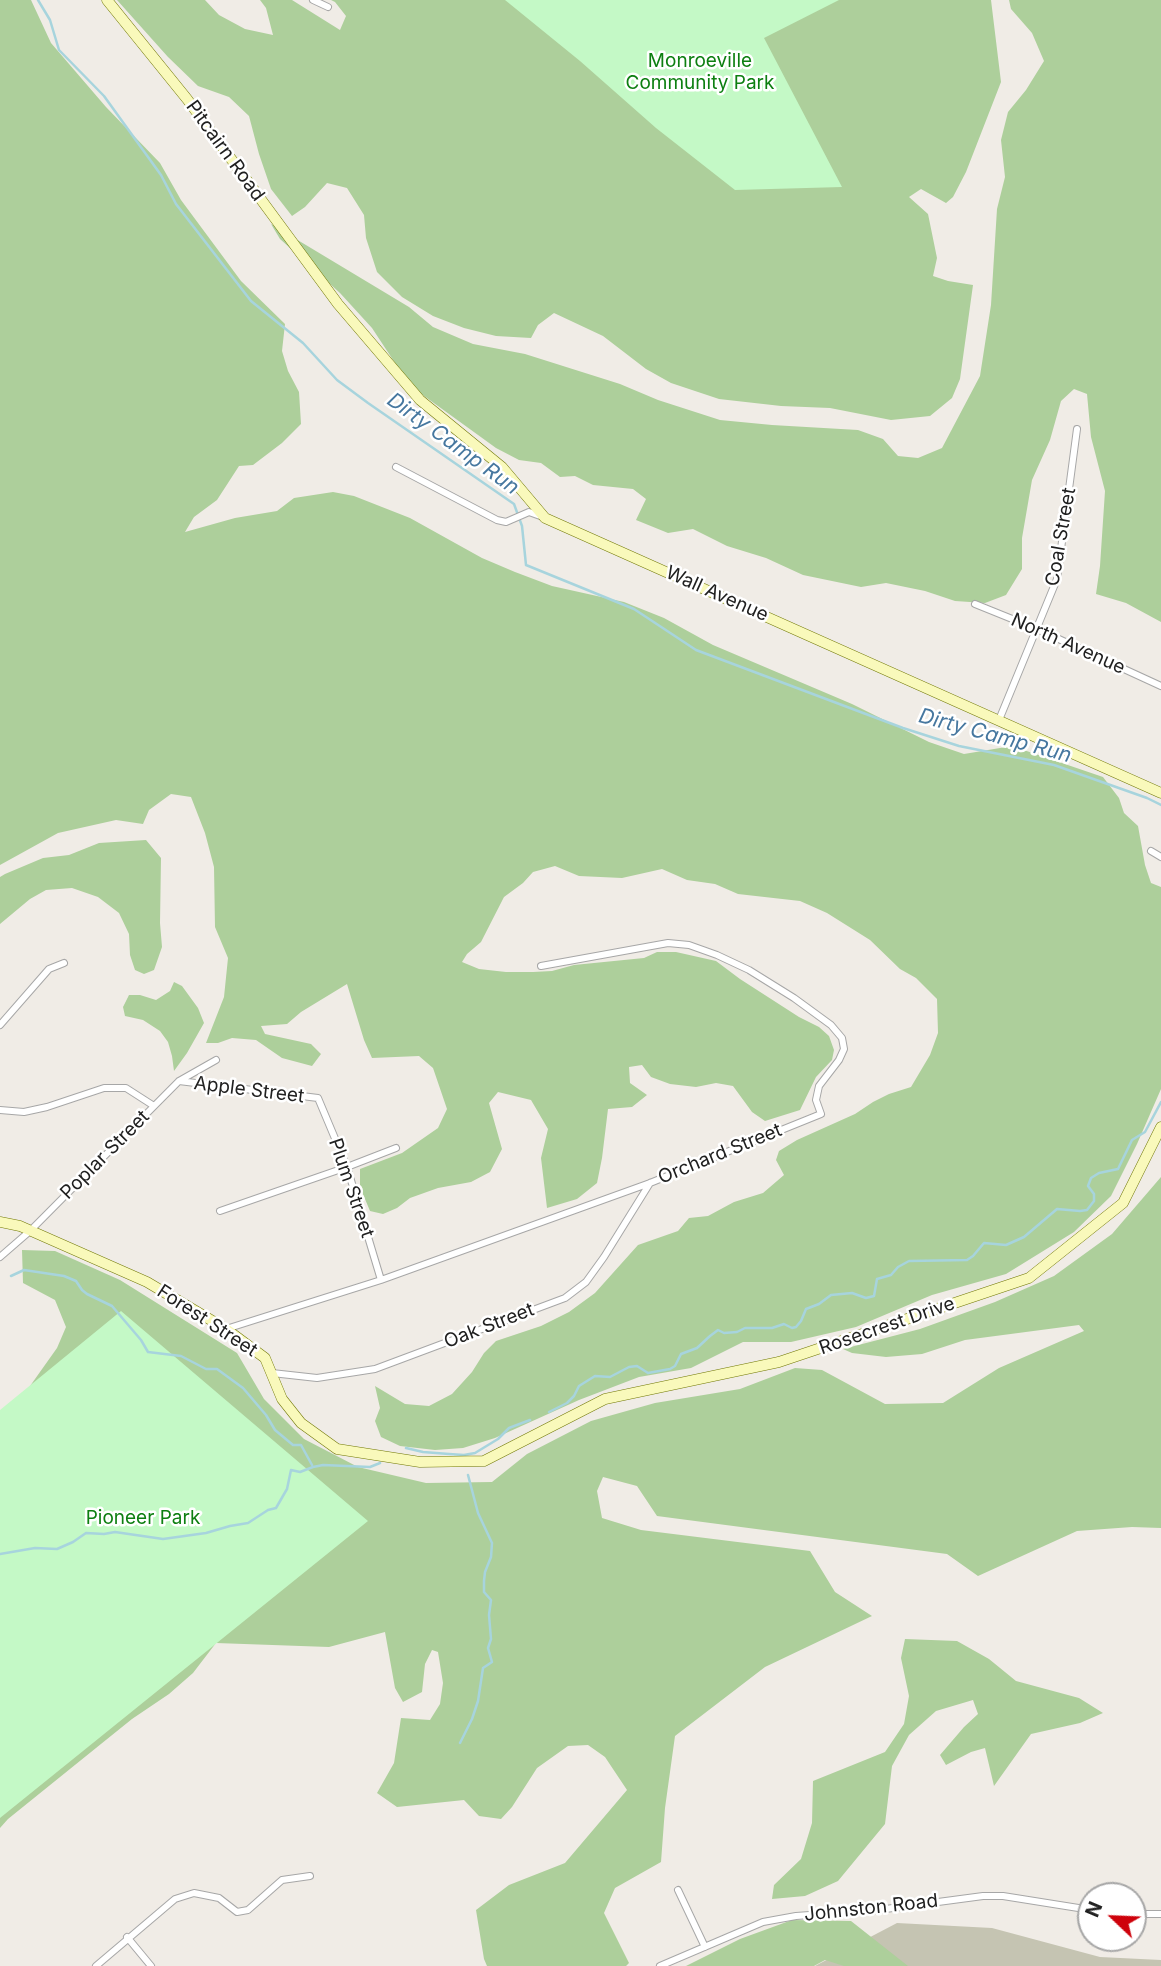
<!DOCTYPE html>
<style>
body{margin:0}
#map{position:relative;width:1161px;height:1966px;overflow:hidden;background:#f0ece6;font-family:Inter,sans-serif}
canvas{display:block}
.north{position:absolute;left:1077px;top:1882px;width:70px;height:70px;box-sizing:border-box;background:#fff;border:2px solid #a6a6a6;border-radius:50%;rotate:293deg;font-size:19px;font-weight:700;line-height:28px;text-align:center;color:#202020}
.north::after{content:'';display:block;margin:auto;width:24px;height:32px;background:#ce020b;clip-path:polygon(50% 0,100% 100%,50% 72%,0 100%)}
</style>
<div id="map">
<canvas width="1161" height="1966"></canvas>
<div class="north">N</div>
</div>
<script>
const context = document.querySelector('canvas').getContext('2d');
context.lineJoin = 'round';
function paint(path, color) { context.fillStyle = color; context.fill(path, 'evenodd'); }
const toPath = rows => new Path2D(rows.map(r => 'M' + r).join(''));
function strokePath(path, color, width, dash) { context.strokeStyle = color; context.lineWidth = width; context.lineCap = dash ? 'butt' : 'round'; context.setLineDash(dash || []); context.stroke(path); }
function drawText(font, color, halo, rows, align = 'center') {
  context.font = font + ' Inter,sans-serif'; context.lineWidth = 5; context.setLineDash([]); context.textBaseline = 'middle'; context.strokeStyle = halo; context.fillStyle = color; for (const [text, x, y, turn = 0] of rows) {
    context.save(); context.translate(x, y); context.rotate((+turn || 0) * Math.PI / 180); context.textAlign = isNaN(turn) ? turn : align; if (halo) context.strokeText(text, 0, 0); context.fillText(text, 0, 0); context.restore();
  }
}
const construction = toPath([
 [897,1923,992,1928,1100,1957,1161,1960,1161,1966,815,1966]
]);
const forest = toPath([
 [0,0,31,0,51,43,106,107,160,163,181,200,241,281,285,324,282,351,288,371,299,392,301,424,282,443,253,465,239,466,217,500,194,517,185,532,235,518,277,511,294,498,333,492,354,496,410,518,482,558,515,572,552,586,624,602,664,618,713,645,852,704,929,742,964,754,1012,746,1103,777,1119,798,1124,813,1138,826,1145,865,1151,883,1161,887,1161,1089,1137,1144,1111,1196,1074,1232,1006,1274,932,1295,856,1327,791,1342,743,1342,691,1368,639,1377,579,1400,495,1438,463,1448,435,1450,400,1446,381,1437,375,1421,380,1408,375,1386,405,1404,429,1406,452,1394,472,1372,484,1353,496,1341,541,1326,569,1312,595,1293,638,1245,678,1231,689,1218,708,1216,734,1202,763,1193,784,1175,776,1160,779,1151,797,1140,855,1114,873,1102,889,1094,911,1087,930,1055,938,1033,937,999,916,978,900,969,870,940,827,913,800,901,738,894,715,884,687,880,662,869,622,878,579,876,555,866,533,872,523,883,504,897,481,942,467,954,462,962,479,969,506,972,533,972,552,971,574,965,644,958,657,952,676,952,716,961,740,979,799,1017,819,1027,829,1036,834,1050,832,1060,816,1077,800,1110,765,1121,752,1112,733,1086,716,1083,696,1087,670,1084,651,1077,642,1065,629,1067,630,1083,647,1095,632,1107,608,1109,602,1158,597,1183,577,1199,547,1208,541,1158,548,1129,531,1100,498,1092,489,1103,502,1149,490,1172,471,1182,438,1188,410,1198,397,1208,383,1214,370,1211,360,1187,360,1169,402,1153,438,1128,447,1109,433,1068,419,1056,372,1058,364,1040,347,984,301,1012,287,1024,261,1026,265,1034,311,1044,321,1054,312,1066,282,1058,256,1040,232,1038,218,1043,206,1043,224,997,228,958,215,927,214,867,205,833,191,797,171,794,149,810,143,824,116,820,58,833,0,865],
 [117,0,205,0,219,15,245,29,273,35,266,8,260,0,292,0,340,30,346,16,335,2,331,0,991,0,1001,82,966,172,953,197,946,203,921,189,909,197,928,214,937,258,933,276,948,281,973,285,960,379,952,398,930,416,891,420,830,408,781,406,719,399,671,383,646,369,603,336,554,313,538,325,531,338,496,336,464,328,433,316,402,297,377,272,366,238,364,215,347,188,327,183,305,207,292,216,271,189,259,154,249,116,229,97,198,86,168,57],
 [1009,0,1161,0,1161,622,1126,603,1096,594,1100,566,1105,491,1091,437,1087,394,1074,389,1061,401,1050,440,1032,480,1022,538,1022,569,1006,595,985,603,955,601,925,591,886,583,861,587,803,575,766,558,727,546,693,529,668,533,636,520,646,499,633,489,593,485,575,476,560,477,541,463,519,460,496,448,420,393,401,372,372,328,340,293,280,239,271,224,409,307,433,327,473,344,525,354,620,384,658,400,720,420,772,425,858,430,883,439,898,456,918,458,942,448,980,376,991,305,997,209,1005,177,1001,140,1008,112,1026,90,1044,61,1032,33,1011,9],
 [146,840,161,858,160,923,162,947,154,970,144,974,135,970,130,955,129,934,119,913,98,897,72,888,46,890,30,899,0,924,0,877,5,874,43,858,69,855,99,843],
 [174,982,182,986,198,1008,204,1023,187,1053,174,1071,172,1056,168,1042,160,1031,143,1020,125,1016,123,1007,129,995,140,995,156,1000,170,991],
 [1161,1177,1161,1528,1132,1527,1077,1531,978,1576,947,1554,657,1516,637,1486,603,1477,597,1491,602,1518,641,1530,810,1551,835,1592,872,1616,765,1667,675,1736,665,1808,661,1862,615,1888,604,1913,629,1963,626,1966,487,1966,484,1959,476,1910,509,1885,565,1863,627,1790,605,1757,588,1745,568,1746,537,1768,512,1807,501,1819,479,1816,464,1800,397,1807,377,1793,394,1763,401,1718,430,1720,440,1704,443,1683,438,1652,432,1650,425,1664,422,1692,403,1702,395,1688,385,1632,329,1647,216,1643,193,1673,169,1694,132,1719,96,1748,8,1819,0,1828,0,1421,13,1410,57,1348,66,1327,55,1300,23,1283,22,1250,55,1251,120,1280,237,1353,264,1399,304,1439,358,1467,426,1483,492,1482,527,1454,591,1421,655,1403,740,1389,795,1368,822,1370,885,1404,943,1403,999,1368,1084,1331,1079,1325,965,1340,922,1354,886,1357,852,1353,843,1349,920,1329,995,1302,1054,1276,1112,1234],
 [905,1639,957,1641,989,1659,1016,1681,1079,1698,1103,1713,1080,1723,1031,1734,994,1786,985,1748,971,1752,946,1765,940,1755,964,1727,978,1714,973,1700,936,1711,909,1735,892,1766,885,1824,838,1881,805,1896,772,1899,774,1885,801,1859,812,1823,813,1781,885,1752,904,1724,909,1696,901,1658],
 [792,1920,851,1921,908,1966,844,1966,825,1960,814,1966,686,1966,740,1939]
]);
const park = toPath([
 [505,0,839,0,764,38,842,187,735,190,656,128,580,61],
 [121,1311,368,1521,0,1818,0,1410]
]);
const stream = toPath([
 [38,0,50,20,59,50,104,96,161,175,176,204,251,301,303,343,337,380,368,403,514,504,522,526,526,565,634,609,696,650,903,728,959,746,1054,765,1147,798,1161,805],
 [11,1276,24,1270,64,1276,76,1281,82,1290,87,1294,112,1306,141,1340,148,1352,181,1356,206,1369,217,1369,243,1388,266,1415,275,1430,293,1445,301,1445,312,1465],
 [549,1412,567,1403,574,1396,579,1386,595,1376,610,1377,629,1367,637,1366,648,1373,670,1369,675,1366,681,1354,697,1348,710,1336,718,1330,724,1333,737,1332,745,1328,772,1328,784,1324,792,1328,796,1327,801,1321,806,1309,819,1304,831,1295,852,1293,866,1298,874,1296,877,1279,891,1275,898,1267,909,1261,967,1260,973,1256,984,1243,1006,1245,1024,1237,1057,1209,1080,1211,1087,1210,1094,1201,1094,1194,1088,1186,1091,1178,1099,1173,1118,1169,1132,1140,1145,1132,1161,1102],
 [406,1448,423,1452,449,1454,464,1455,475,1453,498,1439,509,1428,530,1420],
 [0,1554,35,1548,57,1549,73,1542,86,1533,104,1534,115,1532,163,1539,206,1533,230,1526,248,1523,268,1510,276,1508,287,1489,291,1470,300,1472,313,1467,323,1465,370,1467,380,1463],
 [460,1743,472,1719,478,1701,483,1668,492,1662,488,1648,491,1639,489,1615,491,1600,484,1592,484,1581,485,1572,491,1557,492,1543,478,1513,468,1475]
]);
const street = toPath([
 [313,0,328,7],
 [396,467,497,520,506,522,529,512,543,517],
 [975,604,1037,629,1161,686],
 [999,720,1057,579,1077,429],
 [1151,851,1161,857],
 [0,1025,49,969,64,963],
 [179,1081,318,1098,347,1167,381,1280],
 [0,1110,24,1112,47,1107,104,1088,126,1088,154,1106],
 [220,1211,347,1167,396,1148],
 [0,1257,30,1231,179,1081,216,1060],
 [226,1329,381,1280,650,1183,821,1114,816,1100,819,1086,839,1060,844,1049,842,1038,831,1025,794,998,749,970,717,955,689,945,668,943,541,966],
 [272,1373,317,1378,375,1369,565,1298,586,1282,604,1257,650,1183],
 [678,1890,705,1947],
 [1133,1914,1161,1914],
 [127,1937,151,1966],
 [96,1966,175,1899,194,1893,219,1898,237,1912,248,1910,282,1880,310,1876],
 [660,1966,763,1922,796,1916,878,1910,983,1896,1003,1896,1091,1910]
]);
const secondary = toPath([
 [107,0,187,99,338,304,420,400,502,467,545,518,1161,793],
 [0,1222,20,1226,147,1282,226,1329,265,1358,282,1399,301,1423,337,1449,420,1462,484,1461,605,1399,779,1362,1029,1278,1123,1203,1161,1127]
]);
const parkNames = [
 ["Monroeville",700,61],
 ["Community Park",700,83],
 ["Pioneer Park",143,1518]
];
const streetNames = [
 ["Pitcairn Road",225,151,54],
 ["Coal Street",1061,537,-80],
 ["Wall Avenue",717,594,24],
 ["North Avenue",1068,644,24],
 ["Apple Street",249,1090,7],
 ["Orchard Street",720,1154,-22],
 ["Poplar Street",105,1155,-45],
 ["Plum Street",351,1188,71],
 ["Forest Street",207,1321,33],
 ["Oak Street",489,1326,-21],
 ["Rosecrest Drive",887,1326,-19],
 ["Johnston Road",871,1908,-6]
];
const waterNames = [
 ["Dirty Camp Run",453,444,36],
 ["Dirty Camp Run",995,736,15]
];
paint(construction, '#c5c4b2');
paint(forest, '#adcf9b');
paint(park, '#c4f9c6');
strokePath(stream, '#a7d4dd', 2.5);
strokePath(street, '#a7a7a7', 8);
strokePath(secondary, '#717806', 11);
strokePath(street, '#fff', 6);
strokePath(secondary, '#f9f9bb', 10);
drawText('19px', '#0d7f11', '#fff', parkNames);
drawText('19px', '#202020', '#fff', streetNames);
drawText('italic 21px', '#46779f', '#fff', waterNames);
</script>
